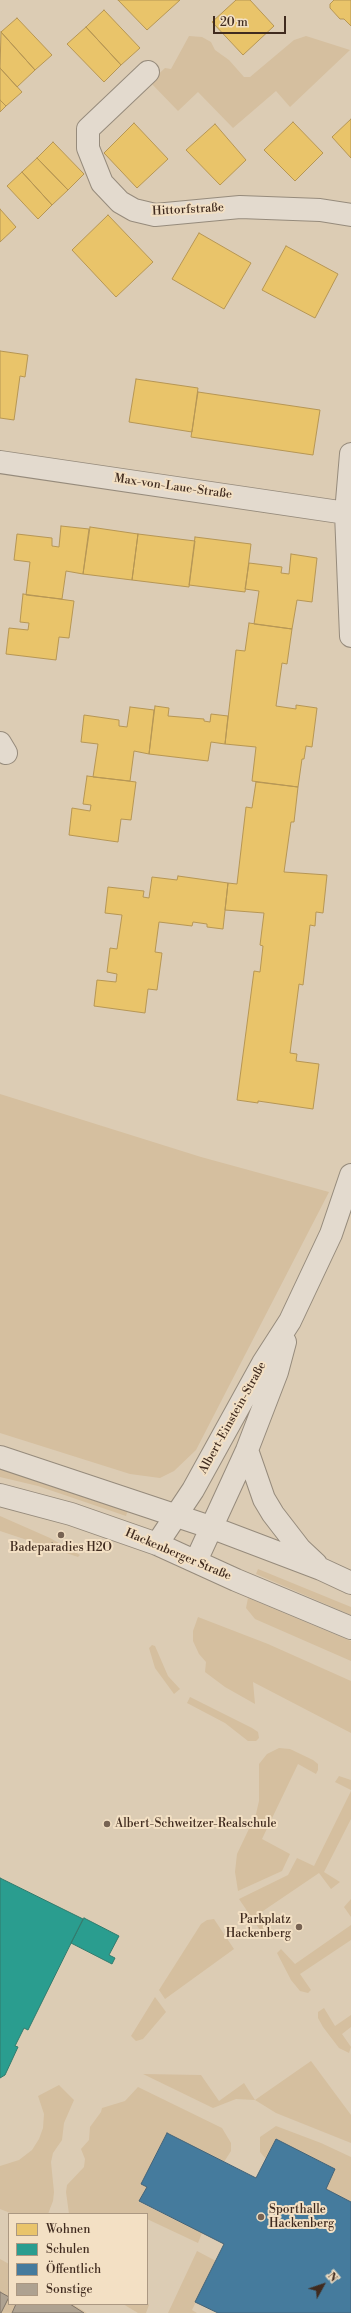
<!DOCTYPE html>
<meta charset="utf-8">
<style>
body{margin:0}
#map{position:relative;width:351px;height:2313px;overflow:hidden;background:#dcccb4;font-family:"Libre Bodoni",serif}
canvas{display:block}
.legend{position:absolute;left:8px;top:2213px;width:140px;height:92px;box-sizing:border-box;background:#f3e0c4;border:1px solid #ab9882;margin:0;padding:5px 7px;list-style:none;font-size:12px;color:#402b1f}
.legend li{display:flex;align-items:center;gap:8px;height:20px}
.legend b{width:20px;border:1px solid #ab9882}
.north{position:absolute;left:303px;top:2265px;width:40px;height:40px;-webkit-text-stroke:3px #f3e0c4;paint-order:stroke;rotate:50deg;font-size:11px;font-weight:700;line-height:16px;text-align:center;color:#402b1f}
.north::after{content:'';display:block;margin:auto;width:14px;height:18px;background:#402b1f;clip-path:polygon(50% 0,100% 100%,50% 72%,0 100%)}
.scale{position:absolute;left:213px;top:16px;width:73px;height:18px;box-sizing:border-box;border:2px solid #402b1f;border-top:0;padding-left:5px;font-size:12px;line-height:14px;white-space:nowrap;color:#402b1f;-webkit-text-stroke:3px #f3e0c4;paint-order:stroke}
</style>
<div id="map">
<canvas width="351" height="2313"></canvas>
<ul class="legend">
<li><b style="height:11px;background:#e9c46a"></b>Wohnen</li>
<li><b style="height:11px;background:#2a9d8f"></b>Schulen</li>
<li><b style="height:11px;background:#457b9d"></b>Öffentlich</li>
<li><b style="height:11px;background:#aea291"></b>Sonstige</li>
</ul>
<div class="north">N</div>
<div class="scale">20 m</div>
</div>
<script>
const context = document.querySelector('canvas').getContext('2d');
context.lineJoin = 'round';
function paint(path, color) { context.fillStyle = color; context.fill(path, 'evenodd'); }
const toPath = rows => new Path2D(rows.map(r => 'M' + r).join(''));
function strokePath(path, color, width, dash) { context.strokeStyle = color; context.lineWidth = width; context.lineCap = dash ? 'butt' : 'round'; context.setLineDash(dash || []); context.stroke(path); }
function drawText(font, color, halo, rows, align = 'center') {
  context.font = font + ' "Libre Bodoni",serif'; context.lineWidth = 4; context.setLineDash([]); context.textBaseline = 'middle'; context.strokeStyle = halo; context.fillStyle = color; for (const [text, x, y, turn = 0] of rows) {
    context.save(); context.translate(x, y); context.rotate((+turn || 0) * Math.PI / 180); context.textAlign = isNaN(turn) ? turn : align; if (halo) context.strokeText(text, 0, 0); context.fillText(text, 0, 0); context.restore();
  }
}
const green = toPath([
 [189,36,202,37,211,42,215,50,229,60,244,77,250,77,294,40,306,36,350,50,290,107,276,91,233,128,198,92,178,111,150,82,165,68,171,69],
 [0,1094,201,1157,329,1192,196,1450,174,1471,160,1478,130,1474,0,1433],
 [0,1467,128,1510,126,1516,38,1486,0,1477],
 [0,1516,50,1538,80,1555,78,1557,0,1531],
 [258,1569,351,1607,351,1615,256,1574],
 [248,1598,351,1641,351,1661,255,1619,246,1608],
 [198,1617,268,1644,351,1681,351,1733,253,1682,255,1704,225,1687,205,1672,206,1662,199,1654,193,1641,193,1631],
 [152,1645,155,1646,168,1676,180,1689,174,1694,155,1668,149,1648],
 [190,1697,252,1728,258,1732,259,1738,256,1741,248,1741,225,1723,187,1703],
 [279,1748,290,1749,313,1760,318,1764,318,1770,316,1774,298,1764,262,1839,290,1854,282,1871,238,1891,235,1872,237,1854,256,1814,259,1801,259,1764,267,1754],
 [339,1776,351,1780,351,1790,335,1782],
 [351,1791,351,1819,324,1872,340,1882,331,1889,319,1873,260,1913,271,1930,267,1933,260,1930,239,1899,288,1875,297,1858,314,1866],
 [351,1899,351,1917,344,1907],
 [214,1919,234,1949,165,1999,159,1990,201,1924,207,1920],
 [351,1925,351,1940,300,1974,311,1990,308,1993,300,1991,291,1980,277,1953,281,1949,295,1964],
 [155,1997,166,2012,143,2039,136,2041,131,2036],
 [324,2008,335,2026,351,2015,351,2027,342,2034,351,2047,349,2053,339,2048,323,2027,318,2018,318,2012],
 [311,2061,351,2115,351,2143,276,2113,255,2100,236,2099,213,2108,143,2074,201,2075,219,2101,244,2083,255,2100],
 [59,2085,74,2100,64,2123,62,2140,53,2153,51,2162,54,2192,53,2201,48,2214,13,2214,0,2209,0,2166,19,2160,32,2150,39,2139,43,2128,44,2114,38,2096],
 [138,2087,222,2128,231,2143,231,2151,224,2162,167,2133,141,2184,147,2187,139,2202,202,2233,198,2243,147,2219,147,2214,69,2214,66,2192,67,2185,84,2167,85,2159,81,2149,89,2140,90,2127,101,2112,102,2108,125,2101],
 [276,2126,321,2143,351,2157,351,2202,326,2189,335,2169,276,2139,266,2159,260,2152,260,2137],
 [197,2251,216,2261,192,2310,197,2313,168,2313],
 [0,2259,9,2264,9,2304,72,2304,87,2313,0,2313],
 [147,2302,149,2305,146,2313,138,2313,123,2304,147,2304]
]);
const homes = toPath([
 [118,0,180,0,147,30,118,0],
 [236,0,250,0,274,26,243,55,212,22,236,0],
 [334,0,351,0,351,26,344,19,340,19,330,8,330,4,334,0],
 [104,10,140,48,121,65,86,27,104,10],
 [17,18,52,55,35,70,1,32,17,18],
 [86,27,121,65,104,82,67,44,86,27],
 [1,32,35,70,17,87,0,68,1,32],
 [0,68,22,92,6,106,0,100,0,68],
 [0,100,6,106,0,112,0,100],
 [351,119,351,158,332,137,351,119],
 [293,122,323,153,295,181,264,150,293,122],
 [134,123,168,159,137,188,104,153,134,123],
 [215,124,246,160,220,185,186,150,215,124],
 [53,142,84,174,68,190,37,158,53,142],
 [37,158,68,190,52,205,22,172,37,158],
 [22,172,52,205,38,219,7,186,22,172],
 [0,209,16,227,0,242,0,209],
 [108,215,153,262,116,297,72,250,108,215],
 [199,233,251,263,224,309,172,279,199,233],
 [286,246,338,274,315,318,262,290,286,246],
 [0,351,28,355,25,377,20,376,14,420,0,418,0,351],
 [136,379,198,388,192,432,129,422,136,379],
 [198,392,320,410,313,455,191,437,198,392],
 [61,526,89,529,83,574,66,571,62,599,26,595,30,562,14,560,17,534,52,538,52,546,59,547,61,526],
 [90,527,138,534,132,580,83,574,90,527],
 [138,534,195,541,189,587,132,580,138,534],
 [195,537,251,544,245,592,189,585,195,537],
 [291,554,317,558,312,602,297,600,292,629,254,624,259,591,245,589,249,563,282,567,281,573,289,574,291,554],
 [23,594,74,601,69,638,59,637,56,660,6,654,9,628,28,630,29,623,20,622,23,594],
 [249,623,292,629,287,664,282,663,276,706,296,709,296,705,317,708,312,747,306,746,304,759,302,759,298,787,252,781,256,747,225,744,236,650,245,651,249,623],
 [155,706,169,708,168,716,204,719,204,721,210,722,211,714,228,716,225,744,211,742,208,761,149,754,155,706],
 [130,707,154,710,149,754,134,751,130,781,93,777,98,744,81,742,84,715,119,720,119,726,127,727,130,707],
 [87,776,136,782,131,820,121,819,118,842,69,835,72,808,90,811,91,805,83,804,87,776],
 [256,782,298,787,294,822,291,822,284,872,327,875,323,913,316,912,315,926,310,925,303,985,299,984,290,1053,297,1054,296,1061,319,1064,313,1109,258,1101,258,1103,237,1100,254,971,260,972,263,946,260,945,264,913,225,910,228,883,237,884,246,807,252,808,256,782],
 [178,876,228,883,223,929,207,927,207,924,193,922,192,926,159,922,155,952,162,953,157,990,148,989,145,1013,94,1006,97,980,116,982,117,974,107,972,110,948,117,949,122,915,105,913,108,887,144,891,143,897,149,898,152,877,177,880,178,876]
]);
const schools = toPath([
 [0,1878,83,1919,28,2030,24,2028,15,2046,18,2047,5,2075,0,2078,0,1878],
 [84,1918,119,1936,109,1955,115,1958,112,1964,71,1943,84,1918]
]);
const public = toPath([
 [167,2133,256,2178,276,2139,335,2169,326,2189,351,2202,351,2313,218,2313,195,2302,224,2244,139,2201,147,2187,141,2184,167,2133]
]);
const building = toPath([
 [52,1543,57,1545,55,1549,50,1547,52,1543],
 [0,2292,9,2297,1,2313,0,2313,0,2292],
 [16,2304,70,2304,84,2313,12,2313,16,2304]
]);
const minor = toPath([
 [148,72,88,129,88,148,102,183,120,202,134,210,155,215,240,207,320,210,351,215],
 [351,454,346,513,351,636],
 [0,462,346,513],
 [0,743,6,753],
 [247,1450,264,1499,273,1514,300,1549,316,1564],
 [0,1457,213,1528,321,1569,351,1583],
 [0,1495,71,1514,157,1544,236,1580,351,1628],
 [157,1544,193,1490,263,1363,290,1321,331,1234,351,1175],
 [196,1561,247,1450,277,1372,285,1342]
]);
const markers = [
 [61,1535,4,"#776353"],
 [107,1824,4,"#776353"],
 [299,1927,4,"#776353"],
 [261,2217,4,"#776353"]
];
const streetNames = [
 ["Hittorfstraße",188,210,-3],
 ["Max-von-Laue-Straße",173,487,8],
 ["Albert-Einstein-Straße",233,1418,-61],
 ["Hackenberger Straße",178,1555,23]
];
const poiNames = [
 ["Badeparadies H2O",61,1548,"center"],
 ["Albert-Schweitzer-Realschule",115,1824],
 ["Parkplatz",291,1920,"right"],
 ["Hackenberg",291,1934,"right"],
 ["Sporthalle",269,2210],
 ["Hackenberg",269,2224]
];
paint(green, '#d5bf9f');
paint(homes, '#e9c46a');
strokePath(homes, '#b69654', 1);
paint(schools, '#2a9d8f');
strokePath(schools, '#317b6d', 1);
paint(public, '#457b9d');
strokePath(public, '#446377', 1);
paint(building, '#aea291');
strokePath(building, '#807568', 1);
strokePath(minor, '#968b7c', 24);
strokePath(minor, '#e3dace', 22);
for (const [x, y, r, color] of markers) { const dot = new Path2D(); dot.arc(x, y, r, 0, 2 * Math.PI); context.fillStyle = color; context.fill(dot); strokePath(dot, '#f3e0c4', 1.5); }
drawText('12px', '#402b1f', '#f3e0c4', streetNames);
drawText('12px', '#402b1f', '#f3e0c4', poiNames, 'left');
</script>
